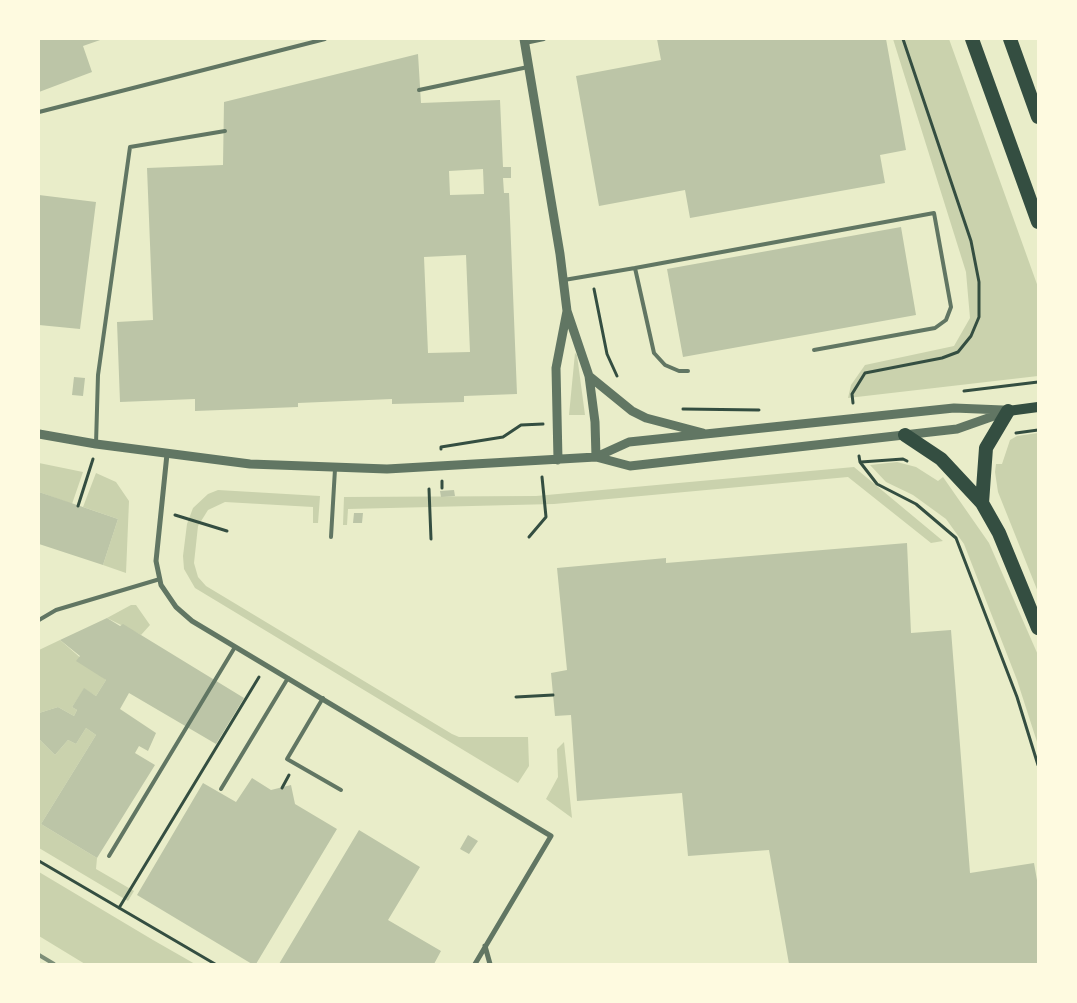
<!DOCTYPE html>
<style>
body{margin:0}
#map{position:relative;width:1077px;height:1003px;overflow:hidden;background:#e9edc9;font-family:"PT Serif",serif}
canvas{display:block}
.frame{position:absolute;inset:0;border:40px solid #fefae0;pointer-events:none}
</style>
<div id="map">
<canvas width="1077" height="1003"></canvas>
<div class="frame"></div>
</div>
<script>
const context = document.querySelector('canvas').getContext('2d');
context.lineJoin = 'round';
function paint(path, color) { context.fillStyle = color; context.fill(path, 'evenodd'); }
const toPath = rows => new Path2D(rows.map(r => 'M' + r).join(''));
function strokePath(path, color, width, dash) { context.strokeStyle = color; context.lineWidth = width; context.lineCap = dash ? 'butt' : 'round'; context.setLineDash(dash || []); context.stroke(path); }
const green = toPath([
 [893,39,949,39,1038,287,1038,376,848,398,851,385,865,365,954,346,970,318,966,272],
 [575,353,577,355,585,415,569,415],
 [1038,433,1038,592,998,492,995,472,996,464,1002,464,1010,440,1017,436],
 [897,462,916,467,938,481,943,477,989,543,1038,655,1038,745,1017,680,964,544,946,519,913,495,886,482,870,465],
 [39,463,83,472,72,504,39,492],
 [854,467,943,541,931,543,848,477,554,504,348,509,347,525,343,525,344,497,536,496],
 [96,473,116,482,129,501,126,573,103,565,118,519,83,507],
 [218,490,320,496,318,523,313,523,313,507,225,502,208,510,198,526,194,563,198,577,206,586,452,734,459,737,528,737,529,766,518,783,195,588,184,569,183,556,187,524,193,508,208,494],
 [131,605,136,605,150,625,141,635,107,618],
 [60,640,106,680,96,696,84,689,72,707,77,710,74,716,58,707,39,713,39,650],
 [86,728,96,735,41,824,97,858,96,869,134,891,128,901,39,848,39,739,55,755,68,740,76,744],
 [564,742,572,818,546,799,558,777,557,749],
 [39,872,153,940,195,964,85,964,39,936]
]);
const building = toPath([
 [39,39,103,39,83,46,92,72,39,92],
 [657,39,886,39,906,150,880,155,885,183,690,218,685,190,599,206,576,76,661,60],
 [418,54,421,103,500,100,503,167,511,167,511,178,503,178,504,193,509,193,517,394,464,396,464,402,392,404,392,399,298,403,298,407,195,411,195,399,120,402,117,322,153,320,147,168,223,165,224,102],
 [483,169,484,194,450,195,449,171],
 [466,255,470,352,428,353,424,257],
 [39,195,96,202,80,329,39,325],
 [901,227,916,315,683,357,667,269],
 [74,377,85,378,83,396,72,395],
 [454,490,455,496,441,497,440,491],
 [39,492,118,519,103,565,39,544],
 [354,513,363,513,362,523,353,523],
 [907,543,911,633,951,630,970,873,1034,863,1038,886,1038,964,789,964,769,850,688,856,682,793,577,801,571,715,555,716,551,673,567,670,557,568,666,558,666,563],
 [107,618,120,626,123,624,244,698,216,744,129,693,120,709,156,733,148,751,139,746,135,753,155,765,97,858,41,824,96,735,86,728,76,744,68,740,55,755,39,739,39,713,58,707,74,716,77,710,72,707,84,688,96,696,106,680,76,661,80,656,60,640],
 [252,778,271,790,291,785,295,804,337,829,256,964,252,964,137,895,203,783,236,802],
 [359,830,420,867,388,920,441,951,434,964,279,964],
 [468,835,478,841,469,854,460,849]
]);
const path = toPath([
 [594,289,607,354,617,376],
 [964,391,1038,382],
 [853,403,852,394,865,373,942,358,958,352,971,336,979,317,979,282,971,241,903,39],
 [683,409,759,410],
 [1016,433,1038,430],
 [441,449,441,447,503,437,521,425,543,424],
 [859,456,860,462,877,484,916,504,956,538,1017,697,1038,765],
 [861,462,903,459,907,461],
 [442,481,442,488],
 [429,489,431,539],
 [78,506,93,459],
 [175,515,227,531],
 [529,537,546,517,542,477],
 [516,697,553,695],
 [282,788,289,775],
 [39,861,215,964],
 [119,908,259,677]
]);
const service = toPath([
 [525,43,544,39],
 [419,90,528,67],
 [39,112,325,39],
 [635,268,934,213,951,307,946,320,935,328,814,350],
 [564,280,635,268,654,353,665,365,679,371,688,371],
 [96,444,98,375,130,147,225,131],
 [331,537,335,469],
 [39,620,56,610,160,579],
 [323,698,287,759,341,790],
 [221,789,288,678],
 [109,856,235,647]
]);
const minor = toPath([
 [167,454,156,561,161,585,176,607,192,621,551,836,475,964],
 [485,946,490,964]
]);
const tertiary = toPath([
 [524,39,560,254,567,311,589,376,595,422,596,457],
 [589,376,632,411,646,418,703,433],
 [39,434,96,444,250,464,387,469,596,457,630,466,957,429,1008,411],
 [596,457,629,442,954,408,1003,410],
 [558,460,556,368,567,311]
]);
const secondary = toPath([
 [1008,411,1038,407]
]);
const trunk = toPath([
 [972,39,1038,222],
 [1010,39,1038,117],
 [905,435,941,459,982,503,999,533,1038,628],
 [982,503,986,448,1008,411]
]);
const rail = toPath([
 [39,955,54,964]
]);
paint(green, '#cad2ad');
paint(building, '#bcc5a7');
strokePath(path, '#344e41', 3);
strokePath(service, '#617663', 4);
strokePath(minor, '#617663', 5);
strokePath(tertiary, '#617663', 9);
strokePath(secondary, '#344e41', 10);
strokePath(trunk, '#344e41', 14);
strokePath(rail, '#7c8e77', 4);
</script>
